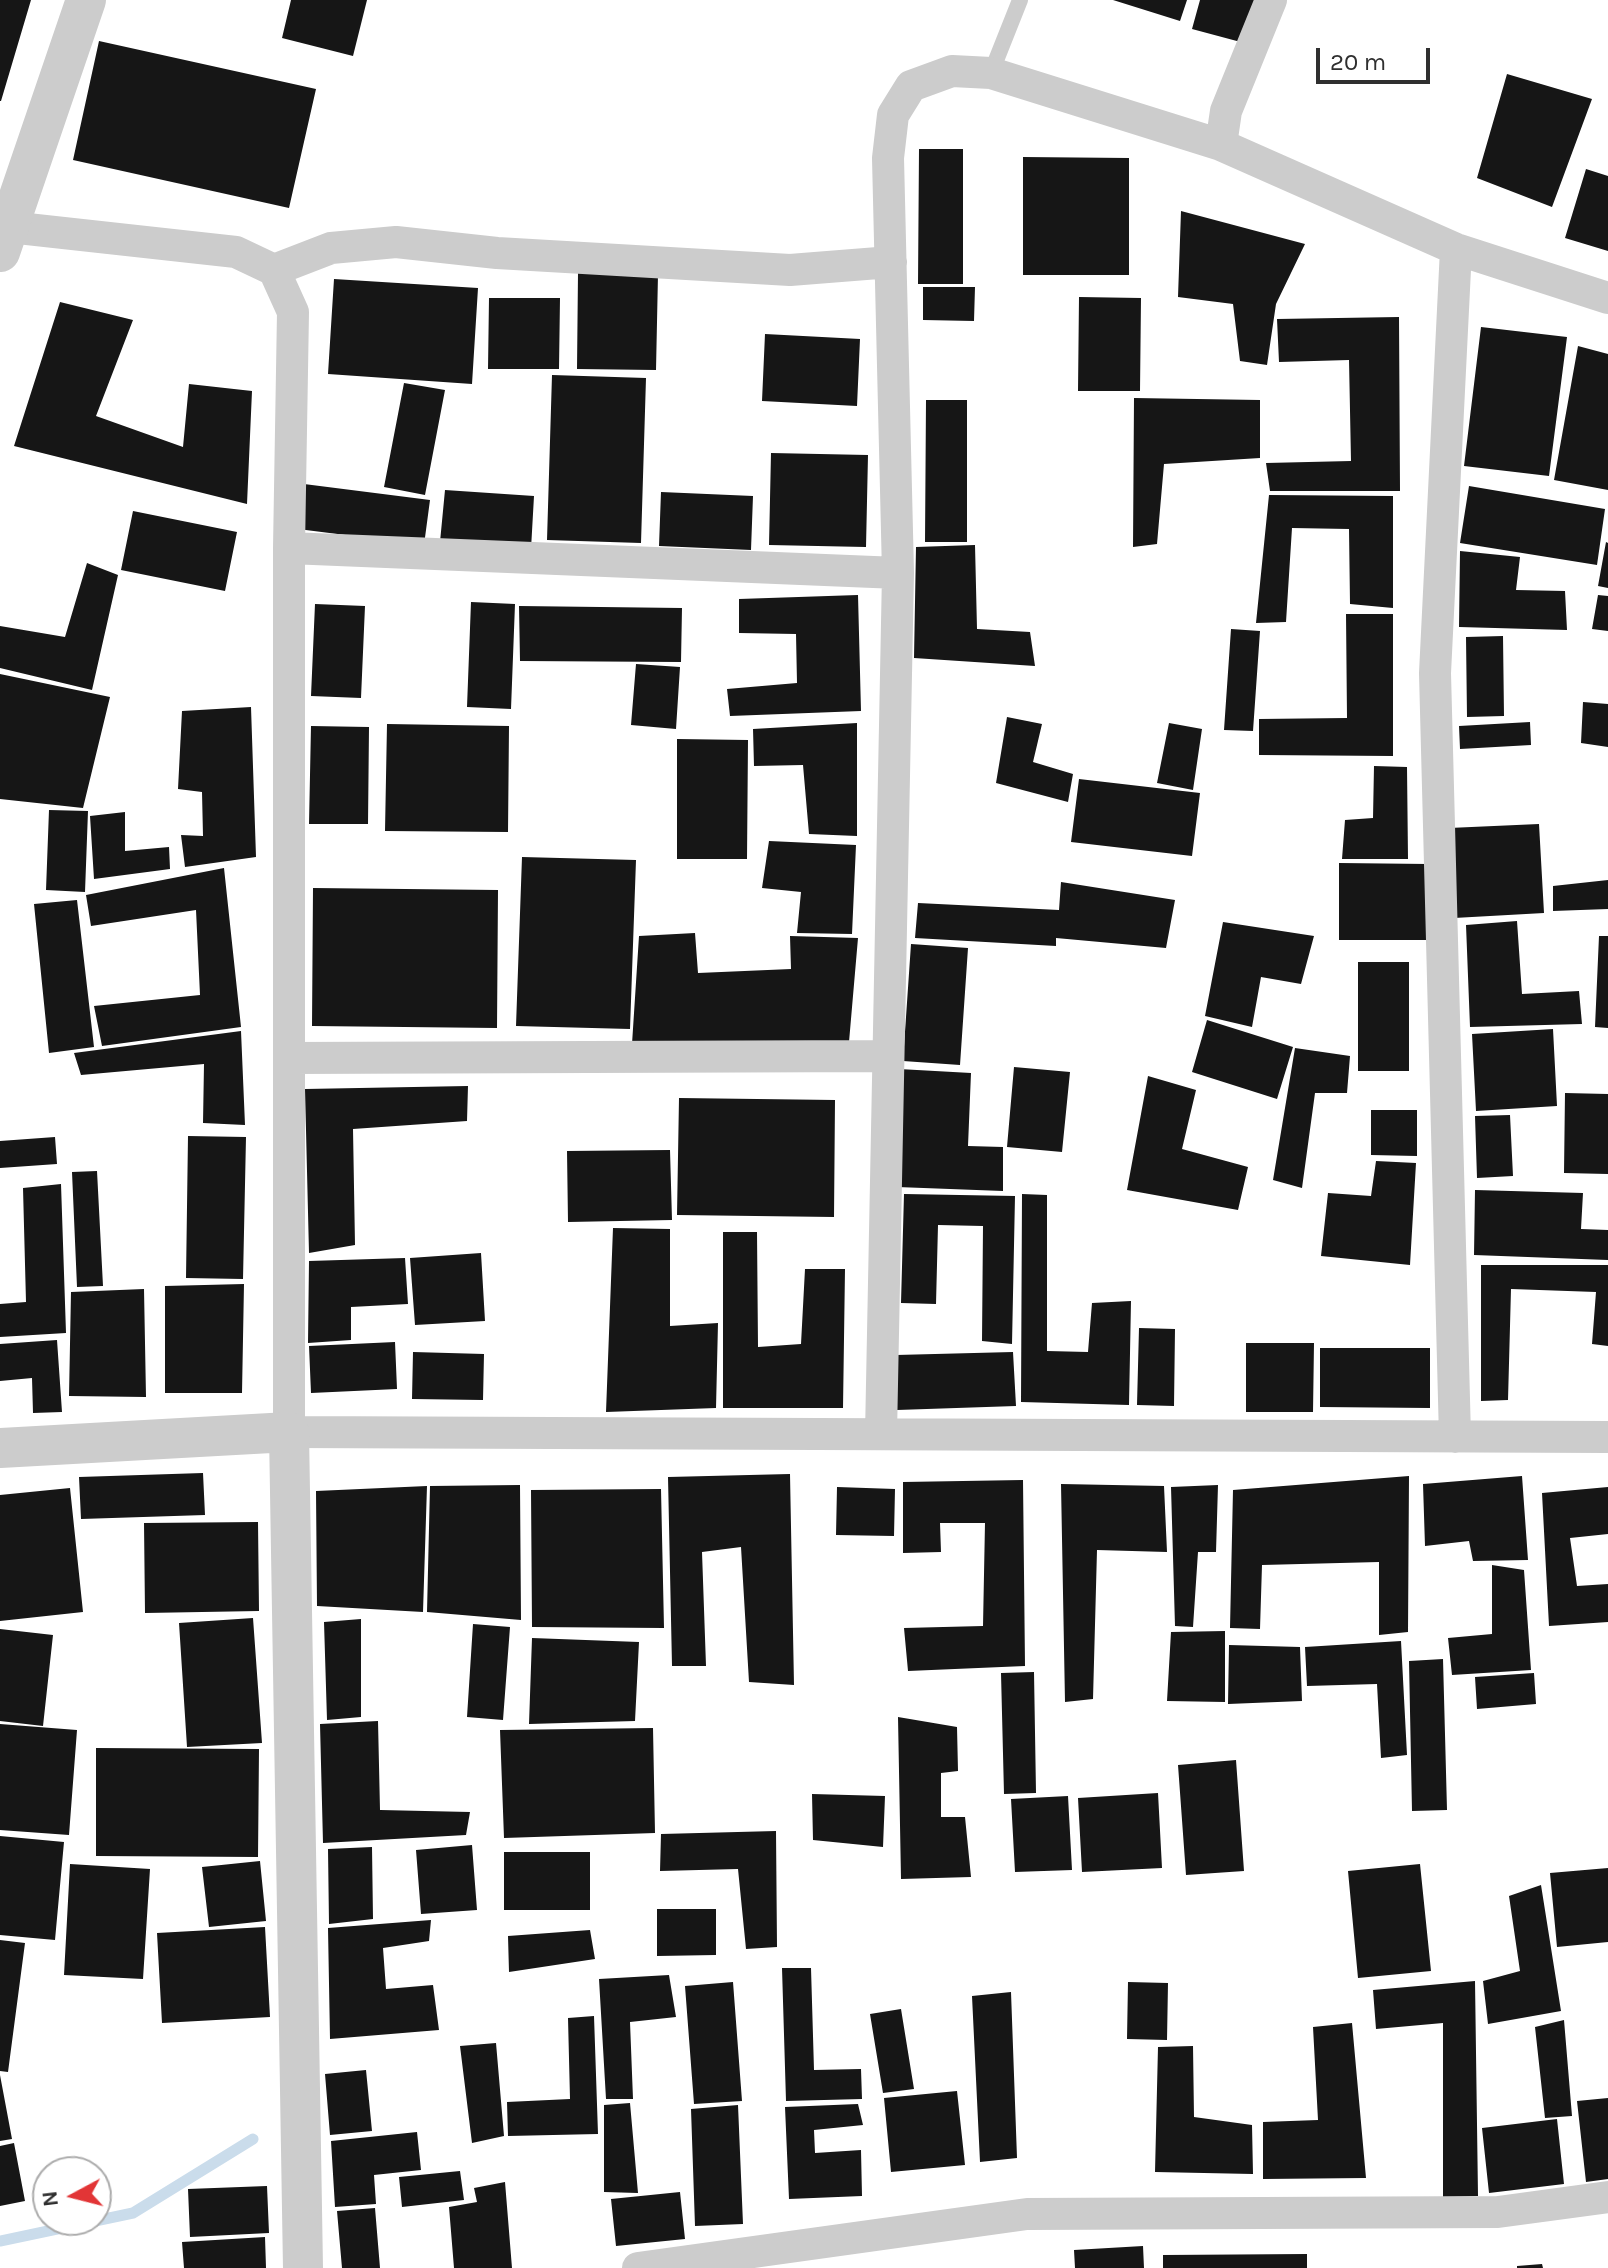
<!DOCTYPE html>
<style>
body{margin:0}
#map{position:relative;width:1608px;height:2268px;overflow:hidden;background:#fff;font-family:Karla,sans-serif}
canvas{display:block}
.north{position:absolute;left:32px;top:2156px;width:80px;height:80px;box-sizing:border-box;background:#fff;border:2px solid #acacac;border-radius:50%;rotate:263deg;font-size:22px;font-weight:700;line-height:32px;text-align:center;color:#2f2f2f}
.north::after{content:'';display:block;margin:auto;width:28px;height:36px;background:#e23536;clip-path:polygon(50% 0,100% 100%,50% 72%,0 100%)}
.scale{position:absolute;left:1316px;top:48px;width:114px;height:36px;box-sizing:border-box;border:4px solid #2f2f2f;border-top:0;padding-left:10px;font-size:24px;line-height:28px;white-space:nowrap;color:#2f2f2f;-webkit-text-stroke:6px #fff;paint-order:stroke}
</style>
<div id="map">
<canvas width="1608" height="2268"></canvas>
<div class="north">N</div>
<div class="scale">20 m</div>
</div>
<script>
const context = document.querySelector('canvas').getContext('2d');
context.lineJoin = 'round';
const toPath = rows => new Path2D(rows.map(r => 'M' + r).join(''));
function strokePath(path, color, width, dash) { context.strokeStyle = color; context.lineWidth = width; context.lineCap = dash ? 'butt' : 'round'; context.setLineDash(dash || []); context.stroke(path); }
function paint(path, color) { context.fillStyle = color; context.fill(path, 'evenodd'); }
const stream = toPath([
 [0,2241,133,2213,253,2139]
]);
const building = toPath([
 [0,0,31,0,1,101,0,101],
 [291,0,367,0,353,56,282,38],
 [1113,0,1187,0,1180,21],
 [1200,0,1261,0,1248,44,1192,29],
 [99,41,316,89,289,208,73,160],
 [1507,74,1592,99,1552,207,1477,178],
 [919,149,963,149,963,284,918,284],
 [1023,157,1129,158,1129,275,1023,275],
 [1586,169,1608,176,1608,251,1565,238],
 [1181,211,1305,244,1276,304,1267,365,1240,361,1233,304,1178,297],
 [578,273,658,274,656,370,577,369],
 [334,279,478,288,472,384,328,374],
 [923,287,975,287,974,321,923,320],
 [1079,297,1141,298,1140,391,1078,391],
 [489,298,560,298,559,369,488,369],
 [60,302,133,320,96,416,183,447,189,384,252,391,247,504,14,446],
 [1399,317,1400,491,1270,491,1266,463,1351,461,1349,360,1279,362,1277,319],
 [1481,327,1567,337,1549,476,1464,466],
 [765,334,860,339,857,406,762,401],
 [1578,346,1608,354,1608,490,1554,480],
 [552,375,646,378,641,543,547,540],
 [404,383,445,390,425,495,384,487],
 [1134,398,1260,400,1260,458,1164,464,1157,544,1133,547],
 [926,400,967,400,967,542,925,542],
 [771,453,868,455,866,547,769,545],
 [304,484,430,500,424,545,298,529],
 [1469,486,1605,509,1597,565,1460,543],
 [445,490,534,496,531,549,440,542],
 [661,492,753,496,751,550,659,546],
 [1269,495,1393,496,1393,608,1350,604,1349,529,1292,528,1286,622,1256,623],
 [133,511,237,532,225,591,121,570],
 [1606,542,1608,543,1608,588,1598,586],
 [975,545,977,629,1030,632,1035,666,914,658,916,547],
 [1460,551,1520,557,1516,590,1565,591,1567,630,1459,627],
 [87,563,118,575,92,690,0,668,0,626,65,637],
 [858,595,861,711,730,716,727,689,797,683,796,634,739,633,739,599],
 [1598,595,1608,596,1608,631,1592,629],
 [471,602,515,604,511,709,467,707],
 [315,604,365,606,361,698,311,696],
 [519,606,682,608,681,662,520,661],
 [1346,614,1393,614,1393,756,1259,755,1259,719,1347,718],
 [1231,629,1260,631,1253,731,1224,730],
 [1503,636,1504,716,1467,717,1466,637],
 [636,664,680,667,676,729,631,725],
 [0,674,110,697,83,808,0,799],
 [1583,702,1608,704,1608,747,1581,743],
 [251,707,256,857,185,867,181,835,203,836,202,792,178,789,182,711],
 [1007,717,1042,724,1033,762,1073,774,1068,802,996,783],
 [1530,722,1531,745,1460,749,1459,726],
 [857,723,857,836,809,834,803,765,754,766,753,729],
 [1169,723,1202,729,1193,790,1157,783],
 [387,724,509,726,508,832,385,831],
 [311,726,369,727,368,824,309,824],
 [677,739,748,740,747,859,677,859],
 [1374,766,1407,767,1408,859,1342,859,1345,820,1373,818],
 [1079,779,1200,793,1192,856,1071,842],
 [49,810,88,811,85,892,46,890],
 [125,812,125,851,169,847,170,869,94,879,90,816],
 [1539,824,1544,913,1454,918,1449,828],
 [769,841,856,845,852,934,797,933,801,892,762,888],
 [522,857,636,860,630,1029,516,1026],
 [1339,863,1428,864,1427,940,1339,940],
 [224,868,241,1027,102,1046,94,1006,200,995,196,910,91,926,86,895],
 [1608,880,1608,909,1553,911,1553,886],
 [1061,882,1175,900,1166,948,1056,938,1056,946,915,938,918,903,1059,910],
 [313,888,498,890,497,1028,312,1026],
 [77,900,94,1047,49,1053,34,904],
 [1517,921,1522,994,1579,991,1582,1024,1470,1027,1466,925],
 [1223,922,1314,936,1301,984,1261,977,1252,1027,1205,1016],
 [695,933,698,973,791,969,790,936,858,938,849,1042,632,1044,639,936],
 [1599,936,1608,936,1608,1028,1595,1027],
 [911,944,968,948,960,1065,903,1061],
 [1358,962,1409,962,1409,1071,1358,1071],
 [1207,1020,1293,1047,1277,1099,1192,1072],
 [1553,1029,1557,1106,1476,1111,1472,1034],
 [241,1031,245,1125,203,1123,204,1064,81,1075,74,1053],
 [1295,1048,1350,1056,1347,1093,1315,1093,1302,1188,1273,1180],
 [1014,1067,1070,1072,1062,1152,1007,1147],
 [899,1069,971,1073,968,1146,1003,1147,1003,1191,897,1187],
 [1148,1076,1196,1090,1182,1149,1248,1167,1238,1210,1127,1190],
 [468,1086,467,1121,353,1129,355,1245,309,1253,305,1089],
 [1565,1093,1608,1094,1608,1174,1564,1173],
 [679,1098,835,1100,834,1217,677,1215],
 [1371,1110,1417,1110,1417,1156,1371,1155],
 [1510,1115,1513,1176,1477,1178,1475,1116],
 [188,1136,246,1137,243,1279,186,1278],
 [55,1137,57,1164,0,1168,0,1141],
 [670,1150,672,1220,568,1222,567,1151],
 [1376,1161,1416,1163,1410,1265,1321,1256,1328,1193,1371,1196],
 [97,1171,103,1286,77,1287,72,1172],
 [61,1184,66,1333,0,1337,0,1304,26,1302,23,1188],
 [1475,1190,1583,1193,1581,1229,1608,1230,1608,1260,1474,1255],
 [904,1194,1015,1196,1012,1344,982,1341,983,1226,938,1225,936,1304,901,1303],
 [1022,1194,1047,1195,1047,1351,1088,1352,1092,1303,1131,1301,1129,1405,1021,1402],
 [613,1228,670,1229,670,1326,718,1323,716,1408,606,1412],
 [723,1232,757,1232,758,1347,801,1344,805,1269,845,1269,843,1408,723,1408],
 [481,1253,485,1321,415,1325,410,1258],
 [405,1258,408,1304,351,1307,351,1340,308,1343,309,1261],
 [1481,1265,1608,1265,1608,1346,1592,1344,1596,1292,1511,1289,1508,1400,1481,1401],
 [244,1284,242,1393,165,1393,165,1286],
 [144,1289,146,1397,69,1396,71,1292],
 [1139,1328,1175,1329,1174,1406,1137,1405],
 [57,1340,62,1412,33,1413,32,1378,0,1381,0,1344],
 [395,1342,397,1389,311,1393,309,1346],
 [1246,1343,1314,1343,1313,1412,1246,1412],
 [1320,1348,1430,1348,1430,1408,1320,1407],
 [413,1352,484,1354,483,1400,412,1399],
 [1013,1352,1016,1406,897,1410,896,1355],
 [203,1473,205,1515,81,1519,79,1477],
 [790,1474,794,1685,749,1682,741,1547,702,1552,706,1666,672,1666,668,1477],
 [1409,1476,1408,1632,1379,1635,1379,1562,1262,1565,1260,1629,1230,1628,1233,1490],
 [1522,1476,1528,1560,1473,1561,1469,1541,1425,1546,1423,1484],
 [1023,1480,1025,1666,908,1671,904,1628,983,1626,985,1523,940,1523,941,1552,903,1553,903,1482],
 [1061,1484,1164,1486,1167,1552,1097,1550,1093,1699,1065,1702],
 [520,1485,521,1620,427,1612,430,1486],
 [1218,1485,1216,1552,1198,1552,1193,1627,1175,1626,1171,1487],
 [427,1486,423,1612,317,1606,316,1491],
 [837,1487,895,1489,894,1536,836,1535],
 [1608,1487,1608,1534,1570,1538,1577,1586,1608,1584,1608,1622,1549,1626,1542,1493],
 [70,1488,83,1612,0,1621,0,1495],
 [661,1489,664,1628,532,1627,531,1490],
 [258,1522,259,1611,145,1613,144,1523],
 [1492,1565,1524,1570,1531,1670,1452,1675,1448,1638,1492,1634],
 [253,1618,262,1743,187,1747,179,1623],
 [361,1619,361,1717,327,1720,324,1622],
 [473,1624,510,1627,503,1720,467,1717],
 [0,1629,53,1635,43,1726,0,1721],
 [1225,1631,1225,1702,1167,1701,1171,1632],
 [532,1638,639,1642,635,1721,529,1724],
 [1401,1641,1407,1755,1381,1758,1377,1684,1307,1686,1305,1647],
 [1229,1645,1300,1647,1302,1701,1228,1704],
 [1443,1659,1447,1810,1412,1811,1409,1661],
 [1034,1672,1036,1793,1004,1794,1001,1673],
 [1534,1673,1536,1704,1477,1709,1475,1677],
 [898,1717,957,1727,958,1771,941,1773,941,1817,965,1817,971,1877,901,1879],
 [378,1721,380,1810,470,1812,466,1835,323,1843,320,1724],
 [0,1724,77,1730,69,1835,0,1830],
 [653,1728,655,1833,504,1838,500,1730],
 [96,1748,259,1749,258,1857,96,1856],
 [1236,1760,1244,1871,1186,1875,1178,1765],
 [1158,1793,1162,1868,1082,1872,1078,1798],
 [812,1794,885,1796,883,1847,813,1840],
 [1068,1796,1072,1870,1015,1872,1011,1799],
 [776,1831,777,1947,746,1949,738,1869,660,1871,661,1834],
 [0,1836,64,1842,55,1940,0,1935],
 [472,1845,477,1910,421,1914,416,1850],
 [372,1847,373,1919,329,1924,328,1849],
 [504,1852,590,1852,590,1910,504,1910],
 [260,1861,266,1921,209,1927,202,1867],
 [70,1864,150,1869,143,1979,64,1975],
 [1420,1864,1431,1971,1358,1978,1348,1871],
 [1608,1868,1608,1942,1557,1947,1550,1873],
 [1541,1885,1561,2011,1488,2024,1483,1981,1520,1971,1509,1896],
 [657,1909,716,1909,716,1955,657,1956],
 [431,1920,429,1941,383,1948,386,1989,433,1985,439,2030,330,2039,328,1928],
 [265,1927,270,2017,162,2023,157,1933],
 [590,1930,595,1959,509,1972,508,1936],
 [0,1940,25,1943,8,2072,0,2071],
 [782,1968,811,1968,814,2070,861,2069,862,2099,786,2101],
 [669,1975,676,2017,630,2022,633,2099,606,2099,599,1979],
 [1475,1981,1478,2196,1443,2197,1443,2023,1376,2029,1373,1990],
 [733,1982,742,2101,694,2104,685,1986],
 [1128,1982,1168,1983,1167,2040,1127,2039],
 [1011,1992,1017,2158,980,2162,972,1996],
 [901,2009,914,2089,883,2093,870,2014],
 [594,2016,598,2134,508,2136,507,2102,570,2099,568,2018],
 [1564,2020,1572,2116,1545,2118,1535,2027],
 [1352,2023,1366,2178,1263,2179,1263,2122,1318,2120,1313,2027],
 [496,2043,504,2136,472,2143,460,2046],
 [1193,2046,1194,2117,1252,2125,1253,2174,1155,2172,1158,2047],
 [366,2070,372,2131,330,2135,325,2074],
 [0,2075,12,2139,0,2141],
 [957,2091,965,2165,891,2172,884,2098],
 [1608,2098,1608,2179,1586,2182,1577,2101],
 [630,2103,638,2193,604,2192,604,2105],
 [858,2104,863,2125,814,2130,815,2153,861,2150,862,2196,789,2199,785,2107],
 [738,2105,743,2224,695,2226,691,2109],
 [1557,2119,1564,2184,1489,2193,1482,2128],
 [417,2132,421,2170,374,2175,376,2204,335,2207,331,2141],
 [14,2143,25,2201,0,2206,0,2146],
 [460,2171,464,2200,402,2207,399,2177],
 [505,2182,512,2268,454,2268,449,2207,477,2202,474,2188],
 [267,2186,269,2233,190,2237,188,2189],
 [680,2192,685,2239,616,2246,611,2199],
 [375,2208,380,2268,342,2268,337,2211],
 [265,2237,266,2268,184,2268,182,2242],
 [1143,2246,1144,2268,1075,2268,1074,2250],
 [1307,2254,1307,2268,1163,2268,1163,2255],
 [1542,2264,1543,2268,1517,2268,1517,2266]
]);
const service = toPath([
 [991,73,1020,0]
]);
const minor = toPath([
 [1221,145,1226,111,1271,0],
 [9,227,236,252,274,270,293,312,289,548,898,573,881,1434],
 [274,270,331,248,396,242,497,253,790,270,891,262],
 [289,548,289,1432,1608,1437],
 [898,573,888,158,893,115,911,86,952,71,991,73,1221,145,1456,249,1608,298],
 [289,1058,888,1056],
 [1455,1437,1435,673,1456,249],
 [638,2268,1027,2214,1498,2212,1608,2197]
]);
const tertiary = toPath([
 [0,252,86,0],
 [0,1448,289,1432,303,2268]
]);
strokePath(stream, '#cadceb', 11);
paint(building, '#161616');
strokePath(service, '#ccc', 16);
strokePath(minor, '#ccc', 32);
strokePath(tertiary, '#ccc', 40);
</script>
